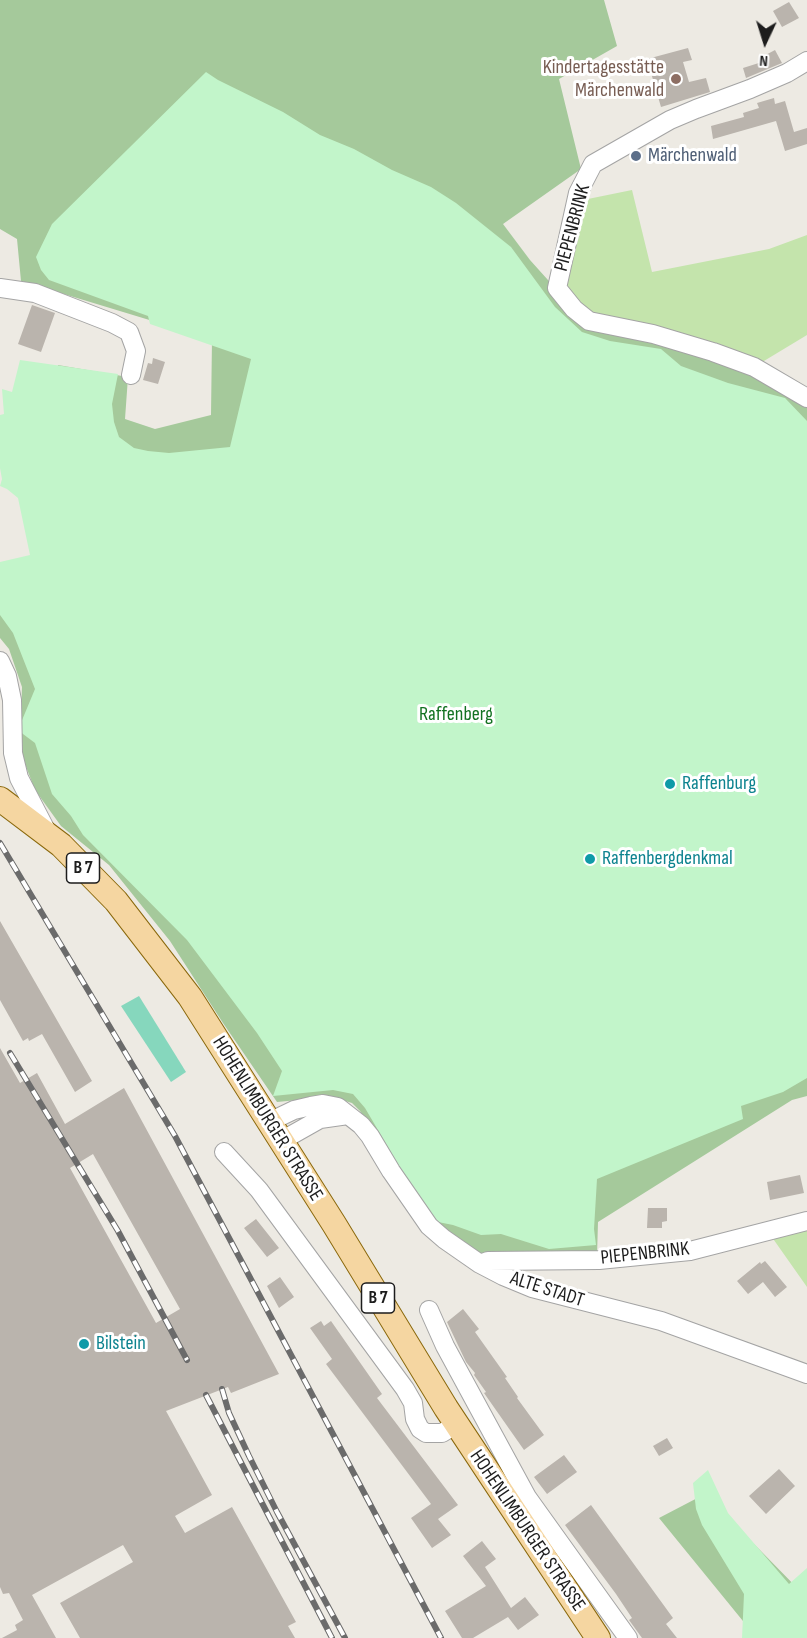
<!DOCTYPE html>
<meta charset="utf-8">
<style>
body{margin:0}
#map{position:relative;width:807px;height:1638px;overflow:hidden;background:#edeae3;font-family:"Sofia Sans Condensed",sans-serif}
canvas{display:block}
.north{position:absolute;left:735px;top:12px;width:60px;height:60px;-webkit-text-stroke:4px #fff;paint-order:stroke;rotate:184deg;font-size:16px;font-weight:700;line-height:24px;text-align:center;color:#1d1d1d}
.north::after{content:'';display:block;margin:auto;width:21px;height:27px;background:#1d1d1d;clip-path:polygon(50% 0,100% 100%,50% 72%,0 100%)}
</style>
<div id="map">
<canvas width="807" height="1638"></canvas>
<div class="north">N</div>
</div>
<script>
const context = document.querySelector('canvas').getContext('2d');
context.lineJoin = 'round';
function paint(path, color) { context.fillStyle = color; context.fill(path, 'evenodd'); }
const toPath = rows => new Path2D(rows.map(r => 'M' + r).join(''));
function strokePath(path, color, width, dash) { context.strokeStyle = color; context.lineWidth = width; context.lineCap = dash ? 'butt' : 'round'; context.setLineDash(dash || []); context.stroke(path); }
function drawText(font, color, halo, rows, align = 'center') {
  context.font = font + ' "Sofia Sans Condensed",sans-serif'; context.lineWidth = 6; context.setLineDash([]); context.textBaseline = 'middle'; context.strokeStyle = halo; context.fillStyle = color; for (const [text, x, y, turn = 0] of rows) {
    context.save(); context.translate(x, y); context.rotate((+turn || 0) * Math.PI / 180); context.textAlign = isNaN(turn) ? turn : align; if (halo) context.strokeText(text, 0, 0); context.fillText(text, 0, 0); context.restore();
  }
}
const grass = toPath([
 [632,190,652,272,769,249,807,235,807,335,754,367,611,327,557,288,583,200],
 [807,1224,807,1287,769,1233]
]);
const forest = toPath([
 [0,0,604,0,617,46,559,79,581,169,503,224,530,260,574,309,653,334,807,398,807,1096,792,1100,598,1222,597,1256,491,1257,478,1253,445,1230,424,1208,360,1111,352,1103,342,1100,319,1098,277,1102,223,1023,170,941,109,865,61,826,35,790,20,751,22,687,9,649,0,638,0,592,29,585,58,365,128,377,125,419,155,429,211,415,212,339,21,281,17,239,0,229],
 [705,1494,806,1597,807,1638,756,1637,659,1518]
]);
const park = toPath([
 [206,72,218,80,283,112,320,135,354,149,392,170,431,187,456,203,511,247,555,307,582,332,610,341,661,349,681,366,728,383,785,398,807,421,807,1078,783,1092,741,1106,743,1119,597,1179,594,1229,596,1245,549,1249,501,1234,481,1235,453,1225,438,1222,415,1193,365,1108,353,1094,333,1090,273,1096,282,1071,257,1033,187,940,83,835,71,816,52,794,35,743,19,731,20,725,35,689,13,633,0,615,0,562,30,555,18,498,7,489,0,486,2,479,0,468,0,415,4,414,2,389,12,392,20,360,118,374,112,404,114,422,119,437,134,448,148,451,169,453,230,447,251,359,150,324,148,316,49,280,41,270,36,257,52,224],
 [708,1470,728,1513,789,1584,807,1568,807,1638,742,1638,744,1594,702,1525,696,1509,693,1483]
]);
const pitch = toPath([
 [139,996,186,1072,171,1082,121,1006]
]);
const building = toPath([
 [789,2,799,18,782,27,773,11],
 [688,48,692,60,683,62,689,82,706,78,710,92,661,107,647,59],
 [775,50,782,63,746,78,743,68,762,62,760,58],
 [774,98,775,104,785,101,794,132,807,128,807,144,785,151,776,121,713,139,711,126,744,117,743,113,759,108,757,103],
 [32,305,55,313,41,352,18,344],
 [153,358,165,362,158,384,143,380,148,363,152,364],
 [0,921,92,1081,75,1092,42,1034,29,1041,28,1038,23,1041,0,1000],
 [0,1048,20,1083,37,1073,65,1124,124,1088,279,1374,231,1393,228,1387,166,1411,212,1495,175,1516,185,1533,232,1507,296,1622,288,1626,295,1638,80,1638,60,1603,133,1562,123,1545,32,1595,56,1638,2,1638,17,1630,15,1625,23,1620,9,1593,3,1594,0,1587],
 [93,1154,180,1309,156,1323,70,1168],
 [800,1175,804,1193,770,1200,767,1182],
 [648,1208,667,1208,667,1221,662,1222,662,1228,647,1228],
 [256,1219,279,1248,267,1257,244,1228],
 [765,1261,787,1287,775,1297,763,1282,748,1294,737,1281,760,1262,761,1264],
 [280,1277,294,1297,279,1308,267,1286],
 [463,1309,479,1329,475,1332,507,1377,505,1378,518,1397,517,1398,544,1435,524,1450,484,1393,486,1392,474,1375,475,1373,466,1362,447,1322],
 [321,1321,324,1326,331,1321,382,1394,377,1398,458,1505,438,1519,451,1535,432,1548,411,1518,431,1504,326,1364,332,1359,310,1328],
 [667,1438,673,1448,659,1456,653,1446],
 [564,1455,577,1472,547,1494,534,1477],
 [779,1469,795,1486,766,1514,749,1496],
 [591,1505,673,1618,666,1624,677,1638,642,1638,629,1620,632,1618,616,1594,565,1525],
 [482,1541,496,1559,485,1567,511,1608,525,1597,539,1615,518,1630,508,1617,473,1638,462,1638,445,1611,486,1586,463,1556]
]);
const minor = toPath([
 [807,61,787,73,750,89,696,109,670,120,593,164,578,193,557,288,574,309,589,321,653,334,713,352,754,367,807,398],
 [0,288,35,293,112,323,129,332,136,351,131,375],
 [0,661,7,676,12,700,13,753,19,778,47,832],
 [269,1122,294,1110,311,1106,323,1104,338,1107,361,1125,370,1136,391,1171,429,1226,444,1239,480,1264,503,1276,532,1288,661,1321,807,1374],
 [281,1141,320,1119,348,1115],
 [224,1152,259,1190,405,1389,413,1403,415,1419,420,1429,426,1433,442,1433,457,1424],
 [480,1264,488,1261,599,1260,690,1251,807,1221],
 [429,1310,445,1346,527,1497,628,1638]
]);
const major = toPath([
 [0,799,61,845,116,901,190,997,334,1224,446,1408,598,1638]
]);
const rail = toPath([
 [0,843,175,1136,441,1638],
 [10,1053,118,1231,187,1360],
 [222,1389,229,1413,249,1456,277,1512,345,1638],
 [206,1395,332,1638]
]);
const markers = [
 [676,79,6,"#8d6e63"],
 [636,156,6,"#5c6f8a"],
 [670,784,6,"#0f9aa8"],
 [590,859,6,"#0f9aa8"],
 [84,1344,6,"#0f9aa8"]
];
const shields = [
 [83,868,33],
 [378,1298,33]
];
const shieldNames = [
 ["B 7",83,868],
 ["B 7",378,1298]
];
const educationNames = [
 ["Kindertagesstätte",664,68],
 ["Märchenwald",664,91]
];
const serviceNames = [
 ["Märchenwald",648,156]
];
const streetNames = [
 ["PIEPENBRINK",573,228,-75],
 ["HOHENLIMBURGER STRASSE",267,1119,58],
 ["PIEPENBRINK",645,1254,-6],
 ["ALTE STADT",547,1290,18],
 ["HOHENLIMBURGER STRASSE",527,1531,56]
];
const parkNames = [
 ["Raffenberg",456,715]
];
const cultureNames = [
 ["Raffenburg",682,784],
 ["Raffenbergdenkmal",602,859],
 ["Bilstein",96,1344]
];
paint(grass, '#c4e4ac');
paint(forest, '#a5c99b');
paint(park, '#c2f5ca');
paint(pitch, '#86d7bd');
paint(building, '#bab4ad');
strokePath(minor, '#a4a4a4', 20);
strokePath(major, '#8a680b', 26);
strokePath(minor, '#fff', 18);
strokePath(major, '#f5d6a1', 24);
strokePath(rail, '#6b6b6b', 6);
strokePath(rail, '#fff', 4, [11]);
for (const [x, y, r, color] of markers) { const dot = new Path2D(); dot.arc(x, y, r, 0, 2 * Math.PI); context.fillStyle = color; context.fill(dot); strokePath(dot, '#fff', 2); }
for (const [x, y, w] of shields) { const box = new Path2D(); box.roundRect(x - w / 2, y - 15, w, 30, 4.5); context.fillStyle = '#fff'; context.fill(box); strokePath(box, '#1d1d1d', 1.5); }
drawText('bold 18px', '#1d1d1d', null, shieldNames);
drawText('20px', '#785e54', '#fff', educationNames, 'right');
drawText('20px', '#4e5e75', '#fff', serviceNames, 'left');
drawText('20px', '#1d1d1d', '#fff', streetNames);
drawText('20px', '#137221', '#fff', parkNames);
drawText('20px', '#0d838f', '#fff', cultureNames, 'left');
</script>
